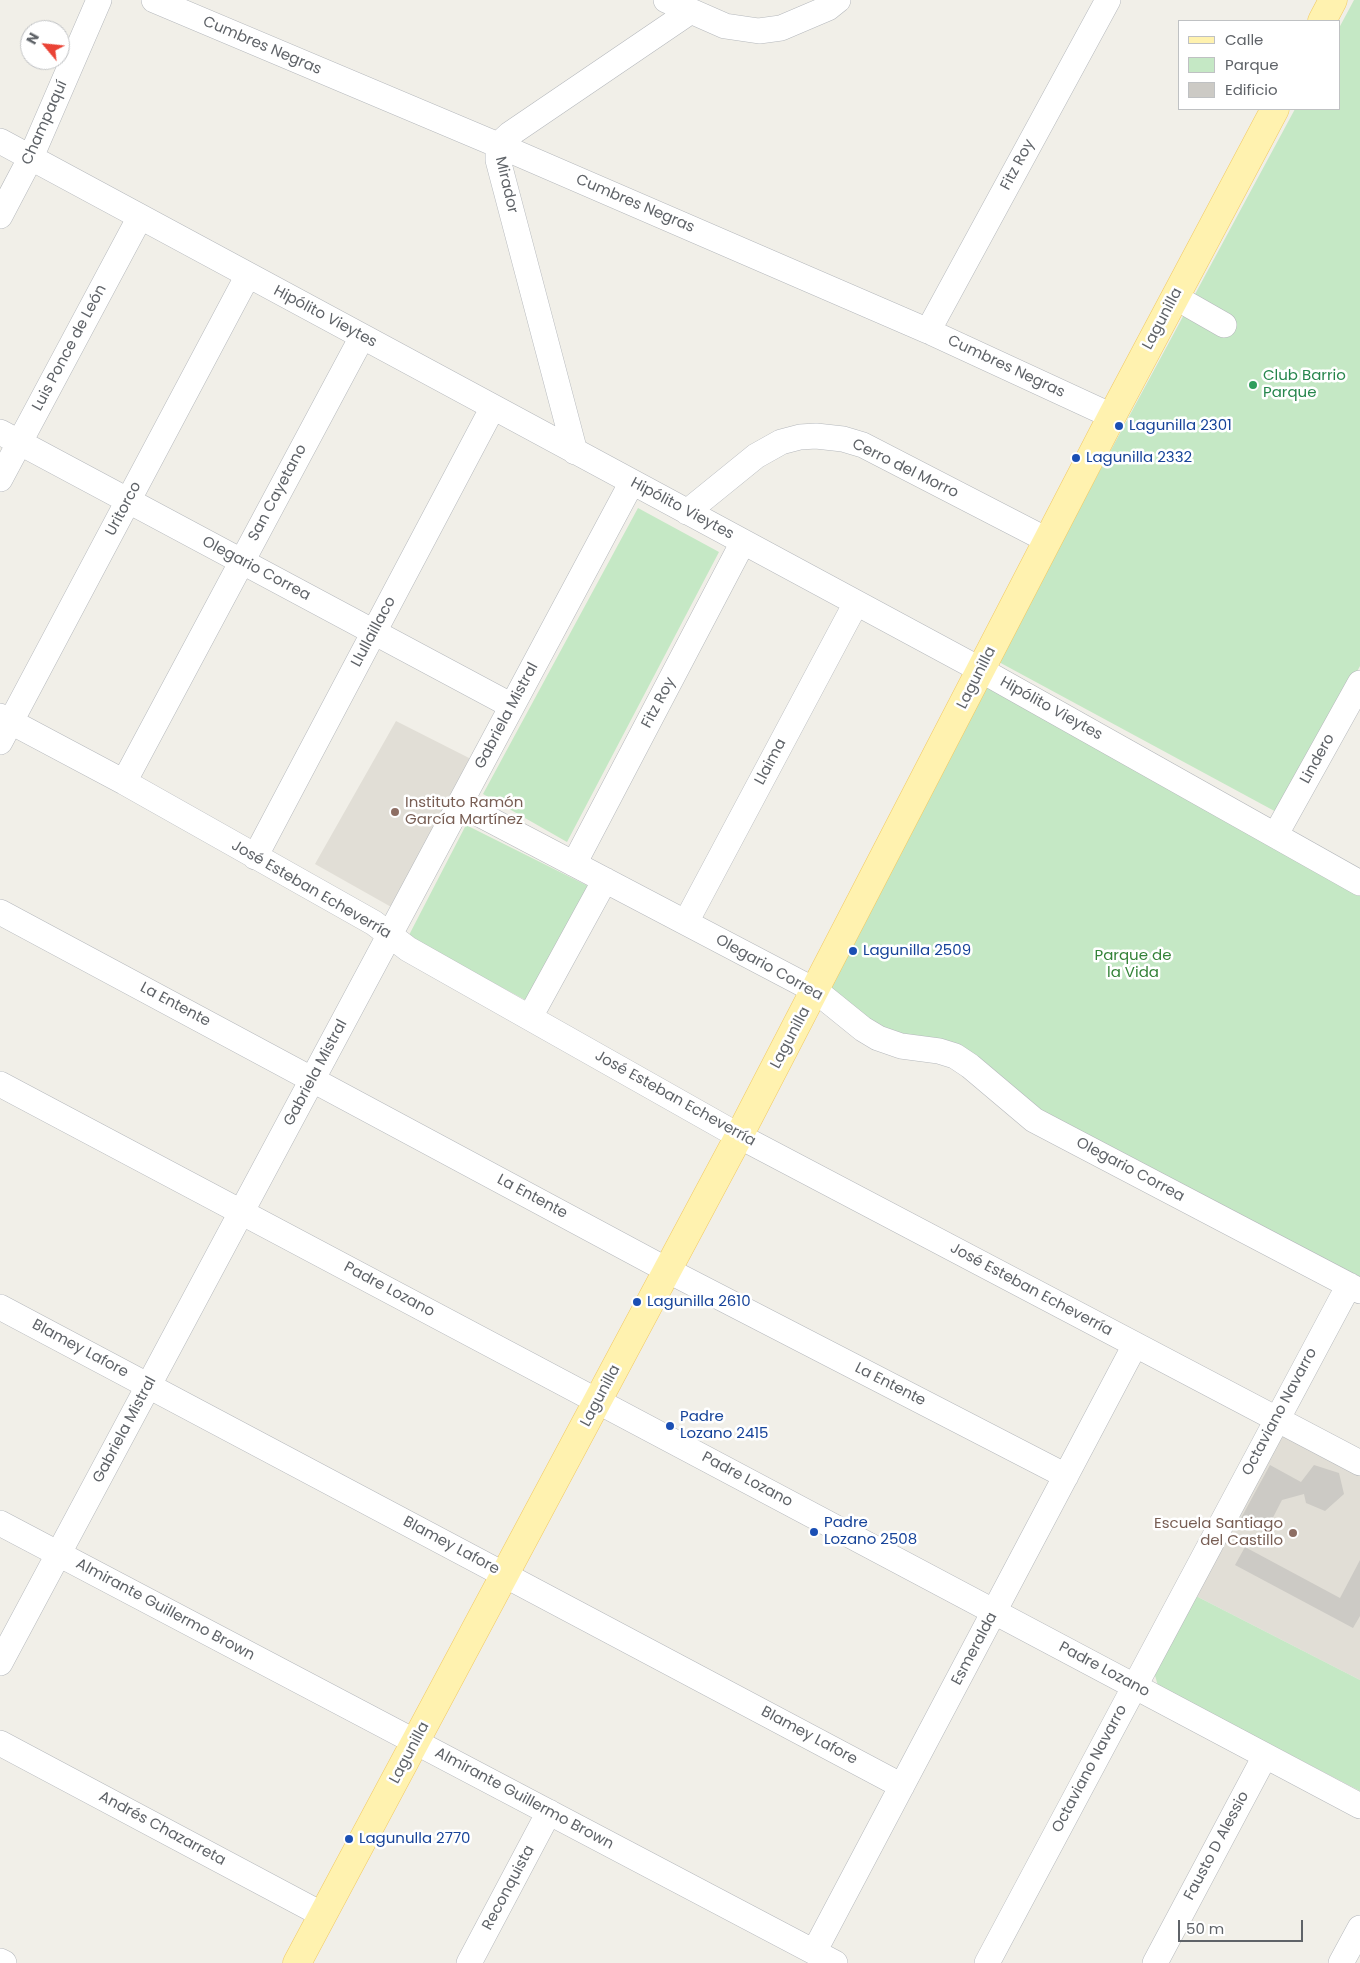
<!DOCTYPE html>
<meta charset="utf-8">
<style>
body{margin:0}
#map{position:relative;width:1360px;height:1963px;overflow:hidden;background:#f1efe8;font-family:Poppins,sans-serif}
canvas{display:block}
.legend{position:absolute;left:1178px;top:20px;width:162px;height:90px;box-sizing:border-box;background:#fff;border:1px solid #bfc1c3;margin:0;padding:6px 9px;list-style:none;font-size:15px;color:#5f6368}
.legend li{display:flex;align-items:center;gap:10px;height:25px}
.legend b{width:25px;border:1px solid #bfc1c3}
.north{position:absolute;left:20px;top:20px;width:50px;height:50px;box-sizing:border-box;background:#fff;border:1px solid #bfc1c3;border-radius:50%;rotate:298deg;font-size:14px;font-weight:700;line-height:20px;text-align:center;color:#5f6368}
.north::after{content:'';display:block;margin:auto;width:18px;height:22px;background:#ea4335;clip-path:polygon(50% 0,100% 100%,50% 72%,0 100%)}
.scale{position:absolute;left:1178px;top:1920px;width:125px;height:22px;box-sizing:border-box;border:2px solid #5f6368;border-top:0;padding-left:6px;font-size:15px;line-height:18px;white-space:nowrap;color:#5f6368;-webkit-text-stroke:4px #fff;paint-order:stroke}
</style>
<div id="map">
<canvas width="1360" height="1963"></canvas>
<ul class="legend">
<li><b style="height:6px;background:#fff2af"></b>Calle</li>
<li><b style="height:14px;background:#c5e8c5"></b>Parque</li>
<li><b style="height:14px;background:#cccac5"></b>Edificio</li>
</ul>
<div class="north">N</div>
<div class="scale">50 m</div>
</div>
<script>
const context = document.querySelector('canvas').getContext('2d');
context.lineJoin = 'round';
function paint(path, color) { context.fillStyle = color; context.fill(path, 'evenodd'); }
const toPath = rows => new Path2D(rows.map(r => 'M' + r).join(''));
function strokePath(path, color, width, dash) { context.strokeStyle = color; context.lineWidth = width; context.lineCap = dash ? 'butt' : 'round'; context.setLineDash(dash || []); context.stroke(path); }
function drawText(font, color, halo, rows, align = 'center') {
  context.font = font + ' Poppins,sans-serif'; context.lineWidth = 5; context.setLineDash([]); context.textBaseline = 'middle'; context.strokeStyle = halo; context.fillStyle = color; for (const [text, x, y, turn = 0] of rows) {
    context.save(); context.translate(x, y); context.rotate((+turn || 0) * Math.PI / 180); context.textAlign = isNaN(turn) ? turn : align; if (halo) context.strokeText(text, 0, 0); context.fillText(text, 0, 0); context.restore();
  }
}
const education = toPath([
 [396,721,473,760,393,908,315,864],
 [1280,1429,1360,1471,1360,1680,1194,1595]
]);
const green = toPath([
 [1354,0,1360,0,1360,666,1280,814,997,661,1295,109,1339,109,1339,28],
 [638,508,719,552,567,842,483,794],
 [981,670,1360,883,1360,1291,1034,1120,970,1066,901,1046,816,991],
 [466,825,592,888,531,1003,408,937],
 [1194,1595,1360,1680,1360,1791,1158,1686,1154,1672]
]);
const building = toPath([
 [1270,1465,1301,1482,1314,1465,1339,1473,1344,1494,1325,1511,1306,1503,1304,1494,1282,1500,1265,1533,1240,1520],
 [1245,1547,1340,1598,1360,1560,1360,1616,1353,1628,1235,1565]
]);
const minor = toPath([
 [154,0,498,145,928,331,1112,416],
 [666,0,725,26,759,31,781,28,828,8,838,0],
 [0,141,981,670,1360,883],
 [0,216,31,157,99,0],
 [1175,297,1224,325],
 [928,331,1108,0],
 [0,432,512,706],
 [575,452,498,160,498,145,510,134,691,11],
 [0,479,140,217],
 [687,512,756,456,781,442,800,437,816,436,843,439,863,445,1047,540],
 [0,716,124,782,374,923,408,949,739,1136,1360,1463],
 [0,742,248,275],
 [124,782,362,337],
 [460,804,816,991,863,1029,878,1038,901,1046,939,1051,955,1056,970,1066,1034,1120,1360,1291],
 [1276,834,1360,683],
 [255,857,493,407],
 [574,864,743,542],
 [0,912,667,1270,1066,1476],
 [686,922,856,603],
 [530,1017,605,880],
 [0,1084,1360,1806],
 [0,1307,902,1786],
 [0,1523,835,1963],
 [0,1663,632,482],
 [0,1743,323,1915],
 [814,1952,1135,1345],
 [0,1961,4,1963],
 [469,1963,549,1812],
 [987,1963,1349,1285],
 [1155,1963,1265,1756],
 [1341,1963,1360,1928]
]);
const major = toPath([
 [1322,21,1333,0],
 [297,1963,739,1136,1112,416,1275,109]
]);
const markers = [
 [1253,385,5,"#2e9e5b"],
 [1119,426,5,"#1a4fb4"],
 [1076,458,5,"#1a4fb4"],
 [395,812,5,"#8d6e63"],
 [853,951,5,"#1a4fb4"],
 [637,1302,5,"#1a4fb4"],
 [670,1426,5,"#1a4fb4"],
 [814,1532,5,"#1a4fb4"],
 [1293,1533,5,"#8d6e63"],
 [349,1839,5,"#1a4fb4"]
];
const streetNames = [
 ["Cumbres Negras",262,46,23],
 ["Champaquí",45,123,-66],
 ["Fitz Roy",1018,165,-62],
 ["Mirador",506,185,77],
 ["Cumbres Negras",635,204,23],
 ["Hipólito Vieytes",325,317,28],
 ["Lagunilla",1163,319,-62],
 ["Luis Ponce de León",70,348,-62],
 ["Cumbres Negras",1006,367,25],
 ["Cerro del Morro",905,469,26],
 ["San Cayetano",278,493,-62],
 ["Uritorco",124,509,-62],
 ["Hipólito Vieytes",682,509,28],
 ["Olegario Correa",256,569,28],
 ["Llullaillaco",374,632,-62],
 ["Lagunilla",977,678,-63],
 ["Fitz Roy",659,703,-62],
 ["Hipólito Vieytes",1051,709,29],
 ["Gabriela Mistral",507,716,-62],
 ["Lindero",1318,759,-61],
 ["Llaima",771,762,-62],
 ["José Esteban Echeverría",311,890,30],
 ["Olegario Correa",769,968,29],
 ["La Entente",175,1005,28],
 ["Lagunilla",791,1038,-62],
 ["Gabriela Mistral",316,1073,-62],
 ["José Esteban Echeverría",675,1099,29],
 ["Olegario Correa",1130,1170,28],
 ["La Entente",532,1197,28],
 ["Padre Lozano",389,1290,28],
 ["José Esteban Echeverría",1031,1290,28],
 ["Blamey Lafore",80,1349,28],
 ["La Entente",890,1385,27],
 ["Lagunilla",601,1396,-62],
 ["Octaviano Navarro",1280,1412,-62],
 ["Gabriela Mistral",125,1430,-62],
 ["Padre Lozano",747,1480,28],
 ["Blamey Lafore",451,1546,28],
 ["Almirante Guillermo Brown",165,1610,28],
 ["Esmeralda",975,1649,-62],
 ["Padre Lozano",1104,1670,28],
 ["Blamey Lafore",809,1736,28],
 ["Lagunilla",410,1753,-62],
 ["Octaviano Navarro",1090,1769,-62],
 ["Almirante Guillermo Brown",524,1799,28],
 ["Andrés Chazarreta",162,1829,28],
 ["Fausto D Alessio",1217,1846,-62],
 ["Reconquista",509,1888,-62]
];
const leisureNames = [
 ["Club Barrio",1263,376],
 ["Parque",1263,393]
];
const transitNames = [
 ["Lagunilla 2301",1129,426],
 ["Lagunilla 2332",1086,458],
 ["Lagunilla 2509",863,951],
 ["Lagunilla 2610",647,1302],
 ["Padre",680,1417],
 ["Lozano 2415",680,1434],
 ["Padre",824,1523],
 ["Lozano 2508",824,1540],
 ["Lagunulla 2770",359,1839]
];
const educationNames = [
 ["Instituto Ramón",405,803],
 ["García Martínez",405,820],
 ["Escuela Santiago",1283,1524,"right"],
 ["del Castillo",1283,1541,"right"]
];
const parkNames = [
 ["Parque de",1133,956],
 ["la Vida",1133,973]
];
paint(education, '#e1ded6');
paint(green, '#c5e8c5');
paint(building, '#cccac5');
strokePath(minor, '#b5b8bc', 26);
strokePath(major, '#f2c960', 29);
strokePath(minor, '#fff', 25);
strokePath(major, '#fff2af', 28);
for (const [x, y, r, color] of markers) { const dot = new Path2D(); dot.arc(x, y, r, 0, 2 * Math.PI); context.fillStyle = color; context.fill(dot); strokePath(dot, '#fff', 2); }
drawText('15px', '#5f6368', '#fff', streetNames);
drawText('15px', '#27864d', '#fff', leisureNames, 'left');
drawText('15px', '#164399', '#fff', transitNames, 'left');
drawText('15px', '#785e54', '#fff', educationNames, 'left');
drawText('15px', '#348238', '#fff', parkNames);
</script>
